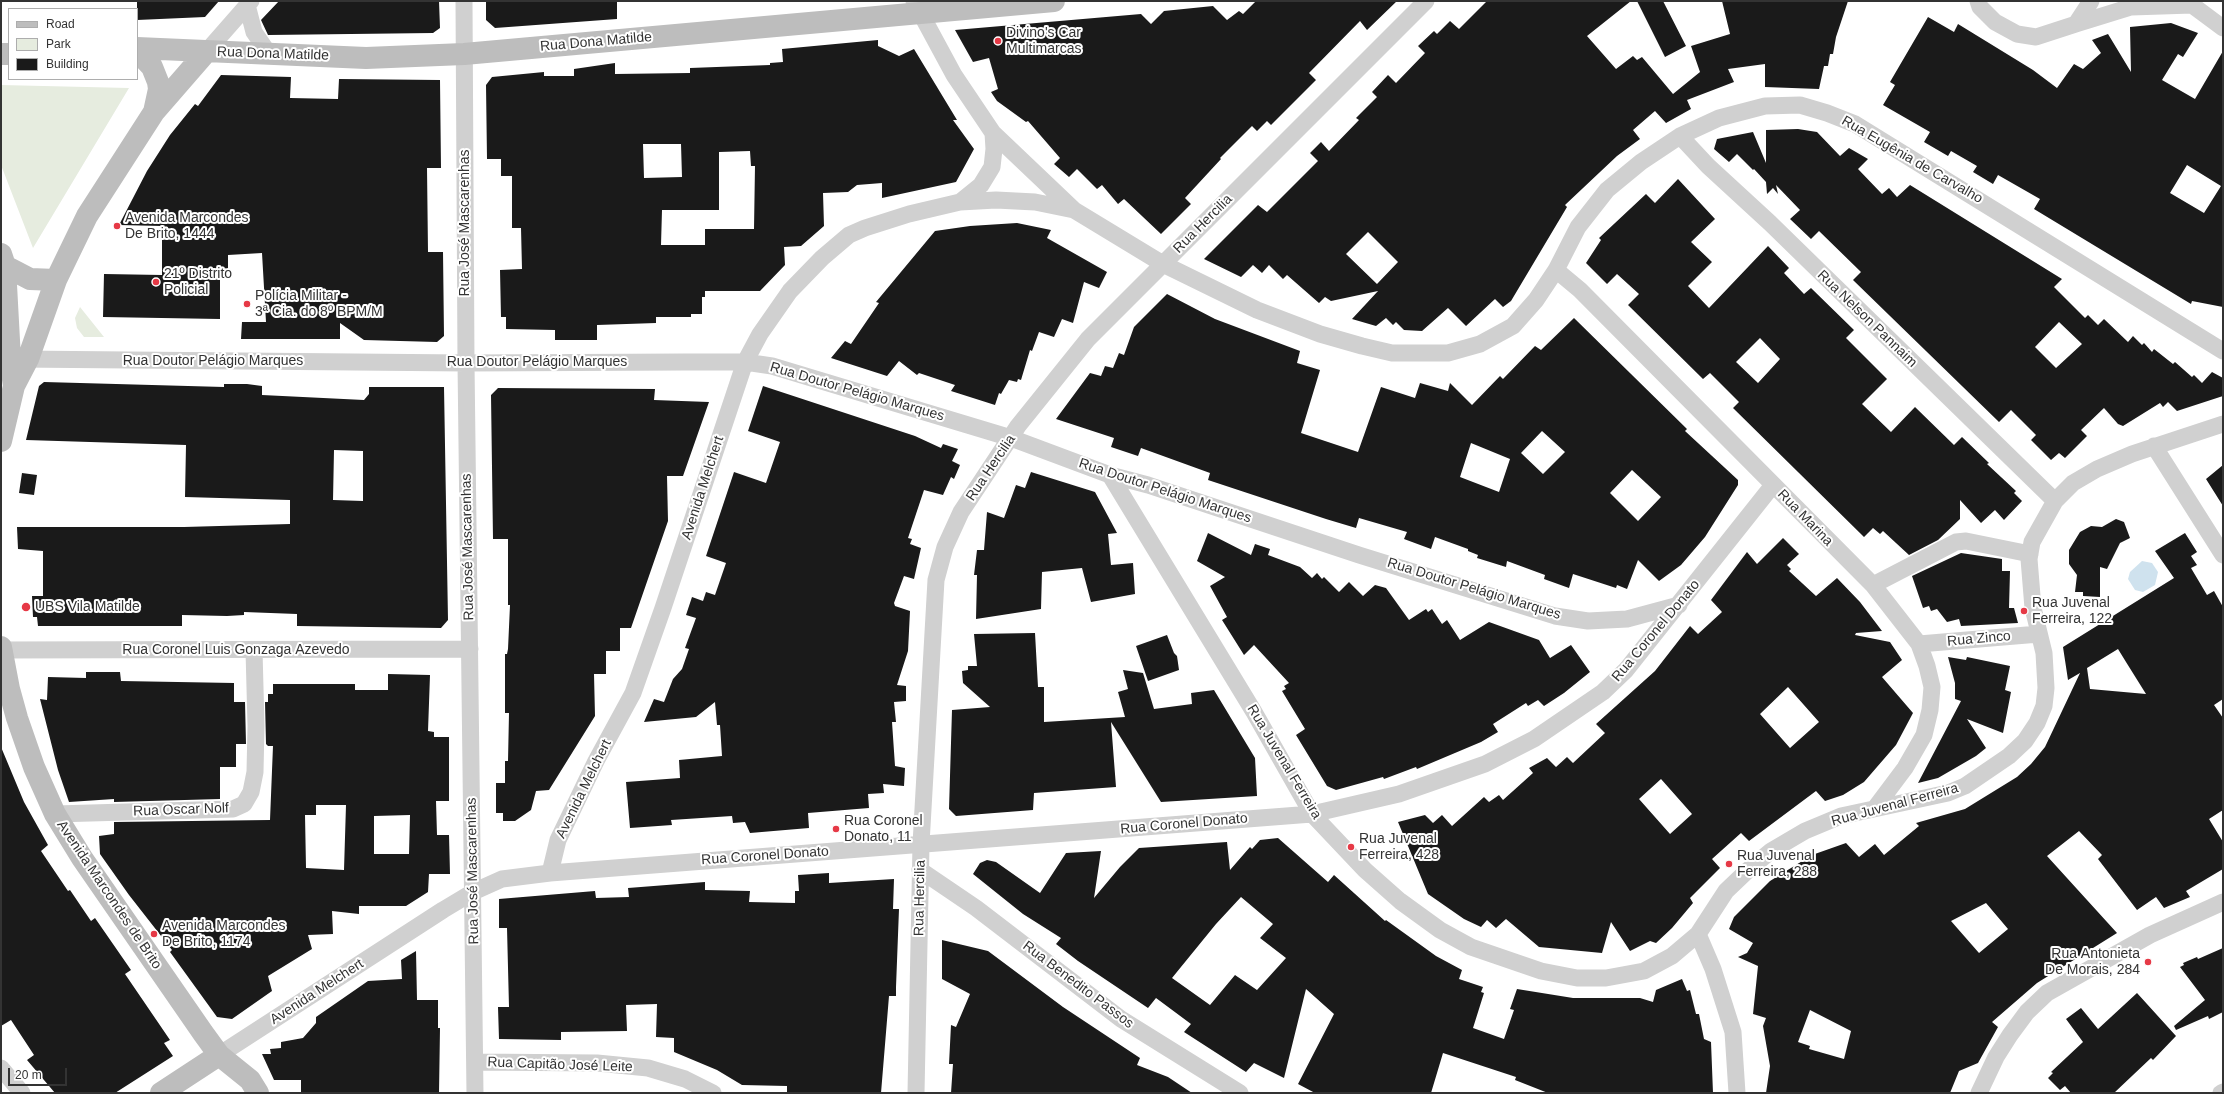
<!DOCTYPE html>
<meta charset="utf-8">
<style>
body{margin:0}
#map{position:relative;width:2224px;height:1094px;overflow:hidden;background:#fff;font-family:Helvetica,sans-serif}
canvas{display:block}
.frame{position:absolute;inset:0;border:2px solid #333;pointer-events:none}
.legend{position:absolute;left:8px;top:8px;width:130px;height:72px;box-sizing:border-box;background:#fff;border:1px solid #adadad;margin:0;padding:5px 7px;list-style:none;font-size:12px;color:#333}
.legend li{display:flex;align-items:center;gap:8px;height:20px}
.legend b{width:20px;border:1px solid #adadad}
.scale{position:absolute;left:8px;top:1068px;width:59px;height:18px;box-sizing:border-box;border:2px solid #333;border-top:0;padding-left:5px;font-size:12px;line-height:14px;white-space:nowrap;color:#333;-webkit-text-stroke:3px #fff;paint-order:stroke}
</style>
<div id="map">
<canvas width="2224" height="1094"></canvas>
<div class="frame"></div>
<ul class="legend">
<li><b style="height:5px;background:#bdbdbd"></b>Road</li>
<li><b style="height:11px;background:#e6ecdf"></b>Park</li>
<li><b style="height:11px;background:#1a1a1a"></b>Building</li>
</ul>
<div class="scale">20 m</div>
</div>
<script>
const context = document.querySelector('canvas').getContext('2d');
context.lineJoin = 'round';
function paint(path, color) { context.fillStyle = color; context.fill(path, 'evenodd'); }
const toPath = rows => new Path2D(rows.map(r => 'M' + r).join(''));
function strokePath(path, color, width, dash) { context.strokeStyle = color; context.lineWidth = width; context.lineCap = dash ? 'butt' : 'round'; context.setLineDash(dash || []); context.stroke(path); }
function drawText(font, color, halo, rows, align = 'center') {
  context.font = font + ' Helvetica,sans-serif'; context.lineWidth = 4; context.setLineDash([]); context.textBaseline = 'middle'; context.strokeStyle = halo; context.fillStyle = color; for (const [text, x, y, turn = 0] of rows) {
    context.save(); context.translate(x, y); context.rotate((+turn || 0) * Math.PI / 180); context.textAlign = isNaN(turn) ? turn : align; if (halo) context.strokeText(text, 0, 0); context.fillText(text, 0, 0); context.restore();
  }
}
const green = toPath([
 [1,85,129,88,33,248,1,165],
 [80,307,104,337,84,337,77,328,75,318]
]);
const water = toPath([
 [2142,561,2152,563,2158,572,2155,585,2143,592,2135,590,2128,579,2130,572]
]);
const building = toPath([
 [137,1,219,1,205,17,137,20],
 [279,1,439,1,440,28,433,33,268,35,261,20],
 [486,1,617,1,617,19,495,28,486,20],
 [1256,1,1397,1,1367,30,1360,21,1309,73,1316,80,1271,125,1267,121,1257,131,1252,126,1220,158,1221,159,1185,198,1191,204,1161,234,1124,199,1118,204,1102,185,1097,189,1077,169,1069,177,1054,164,1060,158,1028,121,1026,122,997,101,991,92,998,89,989,58,973,62,955,30,1141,14,1151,24,1164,11,1213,6,1227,20,1239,11,1243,14],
 [1487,1,1631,1,1587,36,1616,69,1633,56,1637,60,1642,57,1673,94,1700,72,1691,46,1730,34,1722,1,1848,1,1836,37,1833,54,1830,54,1828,66,1824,66,1819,89,1765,87,1765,64,1728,69,1734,82,1687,100,1691,109,1666,123,1655,111,1633,130,1640,139,1617,156,1565,205,1567,207,1511,301,1503,307,1495,299,1466,326,1448,308,1422,331,1404,330,1396,322,1393,325,1386,318,1376,326,1352,319,1378,291,1331,301,1325,297,1319,303,1287,275,1283,279,1269,265,1262,273,1253,265,1241,277,1204,259,1258,205,1267,212,1318,161,1310,153,1321,142,1329,151,1359,120,1356,118,1377,97,1372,92,1388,75,1396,83,1425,53,1418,46,1434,31,1437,34,1450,21,1459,29],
 [1368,232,1398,262,1377,284,1346,254],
 [1637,1,1663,1,1686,46,1665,57],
 [1928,17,1954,32,1958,24,2033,70,2057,88,2074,64,2083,69,2101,53,2092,40,2108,34,2131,72,2130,27,2171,23,2198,33,2183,57,2178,54,2162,80,2195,99,2223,51,2223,307,2192,301,2191,304,2034,209,2040,199,1998,175,1993,184,1973,172,1977,166,1951,151,1948,156,1924,142,1930,132,1883,105,1895,85,1890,82],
 [2187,165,2221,186,2204,213,2170,193],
 [878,40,878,46,899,56,914,49,957,120,953,120,974,149,956,182,882,198,882,183,857,185,848,192,823,193,824,226,801,246,784,247,785,265,760,291,705,291,705,297,702,297,702,314,691,314,691,317,656,317,656,323,597,325,597,340,555,340,555,330,506,329,506,317,501,317,500,270,522,269,521,228,512,228,512,176,501,176,501,159,487,159,486,85,492,77,544,72,544,76,574,76,574,69,615,63,615,74,690,73,690,68,770,65,770,63,783,62,782,49],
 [643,144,681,144,682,177,644,178],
 [750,151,751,166,755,166,754,229,705,229,705,245,661,245,662,210,719,210,719,152],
 [221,75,291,77,290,98,338,99,339,79,440,80,441,168,427,168,428,252,443,252,444,336,437,342,364,340,340,323,340,339,241,339,242,322,266,322,262,253,228,255,228,270,220,270,220,319,103,317,104,274,162,275,162,226,119,225,147,171,170,135,195,104,198,106],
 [1798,129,1817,132,1840,156,1849,148,1868,159,1858,169,1882,194,1889,188,1897,197,1910,185,2062,279,2054,287,2085,318,2088,315,2098,325,2104,319,2128,342,2133,336,2142,345,2144,343,2152,352,2154,349,2173,364,2175,362,2192,377,2194,375,2202,383,2212,372,2223,378,2223,396,2177,411,2168,402,2163,407,2160,403,2123,426,2118,424,2104,408,2081,430,2087,436,2065,458,2059,453,2051,460,2031,440,2036,435,2011,410,1999,422,1853,280,1861,272,1819,231,1811,239,1790,219,1800,210,1776,185,1778,194,1773,188,1767,194,1766,182,1754,169,1753,170,1737,154,1729,162,1714,149,1717,139,1753,132,1766,163,1766,130],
 [2059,322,2082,344,2056,368,2035,347],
 [1678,179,1715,219,1691,242,1712,262,1688,286,1709,308,1768,246,1789,268,1784,273,1804,294,1811,288,1854,330,1846,338,1887,379,1862,404,1891,432,1915,407,1954,445,1962,437,1989,463,1987,464,2016,491,2014,493,2022,501,2004,520,1995,510,1981,523,1960,500,1960,519,1938,540,1909,555,1883,531,1880,534,1873,528,1864,537,1733,408,1739,402,1710,373,1703,379,1628,305,1639,294,1617,274,1607,284,1586,263,1601,240,1599,238,1646,194,1655,203],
 [1760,338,1780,359,1758,383,1736,362],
 [1017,223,1051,230,1047,238,1107,272,1099,288,1084,282,1073,323,1062,319,1054,337,1039,332,1032,351,1030,350,1021,380,1018,379,1017,382,1009,380,1001,394,999,393,995,405,951,391,955,385,919,373,917,375,899,361,887,376,831,358,845,341,851,344,879,303,876,302,935,231,970,226],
 [1167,294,1215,319,1300,351,1297,363,1320,370,1301,433,1358,452,1381,387,1415,398,1420,383,1448,391,1450,383,1472,405,1500,376,1503,379,1535,346,1541,350,1574,318,1687,429,1685,431,1738,480,1738,485,1705,537,1681,565,1659,581,1638,560,1627,589,1617,585,1616,588,1573,574,1569,588,1544,579,1545,575,1507,561,1506,567,1477,558,1478,555,1468,551,1468,549,1435,537,1431,549,1404,539,1407,532,1359,518,1356,528,1326,519,1208,480,1210,473,1141,448,1138,456,1111,447,1114,438,1056,419,1090,373,1101,376,1105,366,1113,368,1119,353,1124,355,1134,327],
 [1542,431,1565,452,1543,474,1521,453],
 [1471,443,1510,459,1499,492,1460,477],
 [1632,470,1661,497,1638,521,1610,493],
 [44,382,224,387,224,384,247,384,262,386,262,395,364,400,369,394,369,387,444,387,448,620,441,628,297,626,297,614,244,612,244,615,227,616,182,615,182,626,38,626,37,617,33,617,32,596,43,596,43,551,18,549,17,527,184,527,290,524,290,500,185,497,186,445,26,440,39,386],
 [334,450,363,451,363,501,333,500],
 [763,386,915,436,941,448,943,444,958,449,952,461,960,465,954,479,951,477,943,495,924,490,908,538,912,539,910,544,921,548,914,579,904,576,894,603,895,606,910,611,908,651,897,685,906,686,906,701,894,702,896,722,892,722,895,766,905,768,904,786,883,784,884,793,868,794,869,808,808,813,809,828,750,833,745,822,733,823,732,816,671,820,672,825,630,828,626,782,680,778,679,760,722,756,720,725,717,725,715,702,696,717,644,722,654,699,664,702,673,679,682,669,689,649,685,648,696,618,686,615,692,597,703,601,706,592,715,595,726,563,706,556,734,472,766,483,780,442,748,431],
 [498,388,655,389,654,400,709,402,683,476,667,476,668,521,631,628,620,628,620,651,606,651,606,674,594,674,595,716,549,790,536,791,531,810,515,821,503,821,503,813,496,813,496,783,505,783,505,761,508,761,509,713,505,713,505,654,507,654,508,649,510,605,508,605,508,539,493,539,491,395],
 [2223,465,2223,506,2206,479],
 [1031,472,1095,492,1117,533,1108,534,1111,565,1133,563,1135,594,1091,602,1082,568,1042,572,1041,609,976,619,977,575,974,575,977,550,984,550,987,512,1004,518,1016,485,1025,488],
 [22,473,37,475,34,495,19,493],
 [2116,519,2124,522,2130,538,2120,543,2107,569,2100,567,2100,597,2083,596,2083,592,2075,592,2077,575,2069,564,2069,550,2080,532,2091,526,2102,527],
 [1208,533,1251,555,1255,544,1270,549,1268,555,1300,567,1312,578,1317,573,1322,579,1324,577,1339,592,1349,582,1363,596,1375,585,1386,588,1409,620,1426,609,1428,612,1432,609,1442,624,1447,620,1460,640,1489,622,1539,640,1550,658,1571,645,1590,672,1564,693,1544,706,1538,700,1528,706,1526,703,1493,724,1498,732,1481,742,1417,769,1416,767,1384,779,1383,777,1336,790,1327,786,1296,735,1305,729,1282,691,1286,689,1284,686,1289,683,1254,645,1244,655,1222,620,1227,617,1210,586,1225,577,1197,561],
 [2185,533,2197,552,2191,556,2197,565,2191,568,2207,595,2214,591,2223,607,2223,699,2214,705,2223,718,2223,810,2209,819,2223,842,2223,869,2186,891,2190,897,2164,908,2156,897,2137,910,2098,859,2102,855,2079,831,2047,856,2117,933,2037,983,1992,1022,1998,1027,1978,1063,1959,1071,1950,1093,1766,1093,1770,1066,1763,1026,1766,1018,1753,1014,1758,966,1738,957,1747,953,1753,943,1729,929,1734,917,1770,881,1812,855,1846,843,1859,857,1875,844,1884,855,1919,826,1916,823,1965,809,2017,777,2031,764,2045,747,2080,673,2068,680,2063,647,2174,578,2155,551],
 [2118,649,2126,662,2146,694,2090,689,2087,668],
 [1986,903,2008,929,1979,953,1951,921],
 [1810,1010,1851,1031,1844,1059,1809,1049,1810,1046,1798,1042],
 [1783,538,1799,554,1787,565,1791,569,1789,571,1816,596,1837,578,1860,602,1882,631,1856,633,1855,635,1890,642,1902,660,1882,677,1913,713,1896,745,1864,782,1843,795,1825,801,1816,791,1749,841,1741,833,1712,859,1720,868,1690,898,1693,903,1672,928,1656,943,1650,941,1630,951,1611,922,1602,953,1539,947,1506,919,1496,928,1487,920,1481,927,1464,919,1428,894,1398,822,1425,815,1433,823,1442,815,1452,826,1484,797,1489,802,1499,795,1503,800,1533,773,1529,768,1547,758,1556,767,1567,757,1573,763,1605,733,1596,724,1655,671,1690,626,1698,634,1722,612,1711,600,1747,552,1757,564],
 [1788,687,1819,722,1790,748,1760,714],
 [1661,779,1692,814,1670,834,1639,799],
 [1961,553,2002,559,2002,571,2010,571,2009,608,2014,608,2018,623,1961,626,1959,619,1947,622,1937,609,1931,611,1929,606,1923,608,1912,576],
 [1035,633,1038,687,1044,687,1044,722,1125,717,1118,692,1128,689,1123,670,1143,673,1154,709,1192,704,1191,693,1214,690,1255,758,1257,796,1161,802,1111,722,1116,787,1034,793,1033,810,956,816,949,809,952,710,990,707,963,683,962,671,968,670,968,666,977,666,974,634],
 [1167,635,1174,653,1177,656,1179,670,1148,681,1136,646],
 [1948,657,1966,660,1967,657,2010,666,2005,690,2011,692,2003,733,1967,719,1986,748,1976,756,1938,778,1918,783,1961,701,1955,699,1955,683],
 [86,672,120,672,121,681,234,683,234,702,245,702,246,744,236,744,236,767,220,767,220,799,114,802,114,799,69,802,58,770,40,699,47,700,48,677,86,678],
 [388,674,430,675,428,731,434,732,434,737,449,737,449,801,436,801,437,835,449,835,450,874,429,874,428,892,406,906,359,906,359,914,332,911,333,934,308,935,312,949,268,976,272,991,232,1019,217,1017,170,952,172,950,129,895,100,854,99,836,114,834,114,822,270,820,273,746,268,746,266,744,265,702,268,702,268,694,273,694,273,684,355,684,355,690,388,690],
 [316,805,346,805,344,870,306,868,305,815,316,815],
 [410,815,409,854,374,854,374,816],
 [1,747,24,802,48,845,41,851,68,891,70,890,91,921,95,918,131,970,125,974,170,1040,164,1043,173,1056,115,1093,55,1093,27,1060,34,1055,11,1020,1,1026],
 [1278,838,1328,882,1334,875,1385,921,1386,920,1436,956,1462,970,1459,979,1483,987,1481,992,1484,993,1473,1028,1504,1039,1514,1010,1510,1009,1517,989,1573,998,1640,998,1653,1002,1656,990,1682,979,1687,991,1690,990,1696,1014,1699,1014,1704,1039,1711,1042,1713,1093,1548,1093,1515,1080,1516,1077,1443,1053,1431,1093,1315,1093,1298,1084,1334,1014,1306,989,1284,1078,1254,1063,1246,1072,1184,1032,1191,1024,1156,998,1148,1008,1078,961,1056,944,1061,938,1023,914,973,874,980,863,987,860,996,862,1040,893,1066,853,1101,851,1094,898,1120,867,1139,848,1227,842,1230,870,1250,847,1252,849,1260,840],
 [1241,897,1273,924,1260,938,1286,958,1257,990,1235,975,1210,1005,1172,978,1216,924],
 [829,873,829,883,894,879,893,909,899,909,896,987,896,996,889,996,881,1093,787,1093,787,1086,742,1085,717,1070,674,1052,674,1038,656,1037,657,1004,626,1005,627,1031,561,1032,561,1040,499,1039,498,1007,509,1007,507,928,499,928,499,899,595,891,596,898,629,897,628,888,705,882,705,890,750,891,749,902,795,903,795,891,799,891,798,875],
 [942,940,988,951,1063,1007,1140,1058,1137,1065,1168,1077,1192,1093,951,1093,953,1064,949,1064,951,1025,956,1027,970,994,942,979],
 [2223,948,2223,1012,2209,1019,2208,1016,2176,1030,2174,1026,2205,1000,2180,967,2184,965,2183,963,2197,957,2198,959],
 [416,951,417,1000,438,1000,438,1028,440,1028,439,1093,301,1093,301,1080,274,1080,262,1054,271,1054,270,1049,281,1048,281,1042,303,1038,316,1023,316,1017,368,981,402,979,401,960],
 [2137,993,2176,1036,2153,1060,2151,1058,2114,1093,2071,1093,2065,1086,2060,1090,2048,1078,2053,1073,2051,1072,2083,1042,2066,1019,2081,1008,2098,1029]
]);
const street = toPath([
 [464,1,466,363,475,1093],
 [914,1,954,75,993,133,1074,210,1163,264,1257,310,1320,334,1362,346,1392,353,1448,353,1480,344,1513,326,1536,300,1556,270,1578,227,1607,190,1641,162,1680,136,1719,118,1765,106,1800,105,1827,113,1855,124,2223,351],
 [1978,1,1980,7,1995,22,2017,34,2036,37,2076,24,2091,1],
 [2190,1,2192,5,2223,28],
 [247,5,254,32,269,54],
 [2076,24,2131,7,2192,5],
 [207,51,251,1],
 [1680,136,1708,166,1770,223,2055,501],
 [960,202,981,185,992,167,994,149,993,133],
 [1556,270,1580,290,1873,585,1919,644,1927,666,1932,687,1930,710,1924,735,1905,768,1875,808],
 [17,359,466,363,684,362,745,362,772,366,1011,438,1110,475,1148,485,1359,555,1555,616,1588,621,1627,619,1679,605],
 [2154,446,2223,555],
 [1110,475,1254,712,1312,814,1365,870,1400,901,1440,930,1471,947,1541,971,1577,978,1606,978,1644,971,1672,956,1698,934,1726,891,1747,871,1771,851,1805,831,1841,816,1948,793,1965,786,2009,756,2025,741,2037,723,2044,706,2046,688,2044,653,2033,608,2029,559,2032,542,2055,501,2073,483,2097,469,2132,454,2223,424],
 [1873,585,1956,542,1966,541,2030,554],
 [1919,644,2039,634],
 [1,650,470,649],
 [55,814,233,809,244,804,251,792,255,772,256,726,254,650],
 [920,870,976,908,1121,1019,1240,1093],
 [550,873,558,840,596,761,633,693,663,608,745,362,760,334,790,291,822,258,849,235,865,228,909,214,960,202,996,200,1035,202,1074,210],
 [1698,934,1713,969,1733,1032,1737,1093],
 [219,1055,443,910,473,892,502,879,550,873,1312,814,1399,794,1485,764,1534,739,1603,692,1626,670,1773,485],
 [475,1062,597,1063,648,1068,685,1079,713,1093],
 [1,1068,22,1093],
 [916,1093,921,844,936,580,945,547,961,512,1018,426,1088,339,1426,1],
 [1979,1093,1996,1057,2010,1035,2027,1012,2047,993,2150,935,2223,902],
 [2221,1093,2223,1092]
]);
const secondary = toPath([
 [137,48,366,58,464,54,1054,1],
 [137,51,152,67,158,82,159,89,154,112],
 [1,54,9,54],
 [1,254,5,266,10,359,14,386],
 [5,266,30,279,56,280],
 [1,441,14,386,28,359,56,280,87,216,154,112,207,51],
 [1,647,9,689,17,718,34,767,55,814,82,858,203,1033,219,1055,250,1080,258,1093],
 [161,1093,219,1055]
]);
const markers = [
 [998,41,4,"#e63946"],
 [117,226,4,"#e63946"],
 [156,282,4,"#e63946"],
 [247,304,4,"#e63946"],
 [26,607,5,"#e63946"],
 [2024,611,4,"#e63946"],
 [836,829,4,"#e63946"],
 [1351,847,4,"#e63946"],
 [1729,864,4,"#e63946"],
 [154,934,4,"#e63946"],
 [2148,962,4,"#e63946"]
];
const poiNames = [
 ["Divino's Car",1006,33],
 ["Multimarcas",1006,49],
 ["Avenida Marcondes",125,218],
 ["De Brito, 1444",125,234],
 ["21º Distrito",164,274],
 ["Policial",164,290],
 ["Polícia Militar -",255,296],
 ["3ª Cia. do 8º BPM/M",255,312],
 ["Rua Juvenal",2032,603],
 ["Ferreira, 122",2032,619],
 ["UBS Vila Matilde",35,607],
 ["Rua Coronel",844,821],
 ["Donato, 11",844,837],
 ["Rua Juvenal",1359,839],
 ["Ferreira, 428",1359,855],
 ["Rua Juvenal",1737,856],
 ["Ferreira, 288",1737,872],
 ["Avenida Marcondes",162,926],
 ["De Brito, 1174",162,942],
 ["Rua Antonieta",2140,954,"right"],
 ["De Morais, 284",2140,970,"right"]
];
const streetNames = [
 ["Rua Dona Matilde",596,42,-5],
 ["Rua Dona Matilde",273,54,2],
 ["Rua Eugênia de Carvalho",1912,160,30],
 ["Rua José Mascarenhas",465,223,-90],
 ["Rua Hercilia",1203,224,-45],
 ["Rua Nelson Pannaim",1867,319,44],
 ["Rua Doutor Pelágio Marques",213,361],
 ["Rua Doutor Pelágio Marques",537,362],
 ["Rua Doutor Pelágio Marques",857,392,16],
 ["Rua Hercilia",991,468,-56],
 ["Avenida Melchert",703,488,-72],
 ["Rua Doutor Pelágio Marques",1165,491,18],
 ["Rua Marina",1805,518,46],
 ["Rua José Mascarenhas",468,547,-91],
 ["Rua Doutor Pelágio Marques",1474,589,17],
 ["Rua Coronel Donato",1656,631,-50],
 ["Rua Zinco",1979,639,-5],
 ["Rua Coronel Luis Gonzaga Azevedo",236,650],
 ["Rua Juvenal Ferreira",1284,762,59],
 ["Avenida Melchert",584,789,-64],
 ["Rua Juvenal Ferreira",1895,805,-15],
 ["Rua Oscar Nolf",181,810,-2],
 ["Rua Coronel Donato",1184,824,-5],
 ["Rua Coronel Donato",765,856,-4],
 ["Rua José Mascarenhas",473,871,-91],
 ["Avenida Marcondes de Brito",109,895,56],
 ["Rua Hercilia",920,898,-89],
 ["Rua Benedito Passos",1078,985,37],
 ["Avenida Melchert",317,992,-33],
 ["Rua Capitão José Leite",560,1065,2]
];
paint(green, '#e6ecdf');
paint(water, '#cfe2ee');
paint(building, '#1a1a1a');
strokePath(street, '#d0d0d0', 17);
strokePath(secondary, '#bdbdbd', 22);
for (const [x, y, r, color] of markers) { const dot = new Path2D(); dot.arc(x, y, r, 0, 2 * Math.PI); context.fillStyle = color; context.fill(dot); strokePath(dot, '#fff', 1.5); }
drawText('14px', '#333', '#fff', poiNames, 'left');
drawText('14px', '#333', '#fff', streetNames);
</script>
